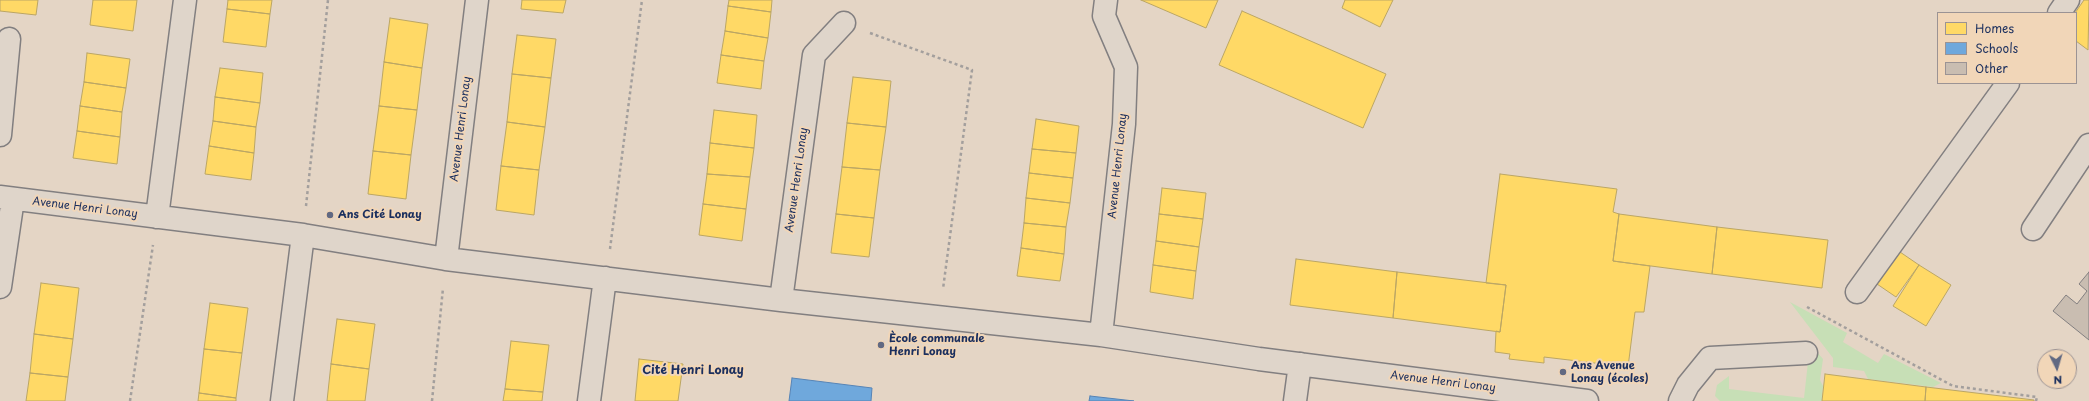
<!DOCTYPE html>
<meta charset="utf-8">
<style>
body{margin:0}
#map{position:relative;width:2089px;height:401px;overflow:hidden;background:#e4d5c5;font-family:"Playpen Sans",sans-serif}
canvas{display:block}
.legend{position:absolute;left:1937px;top:12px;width:140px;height:72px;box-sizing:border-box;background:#f1d6b8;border:1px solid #9b9394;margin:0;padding:5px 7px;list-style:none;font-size:12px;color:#1b2f5e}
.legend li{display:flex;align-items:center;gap:8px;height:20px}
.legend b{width:20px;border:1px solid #9b9394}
.north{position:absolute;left:2037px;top:349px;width:40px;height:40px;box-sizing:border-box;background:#f1d6b8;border:1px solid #9b9394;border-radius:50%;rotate:175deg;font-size:11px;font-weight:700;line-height:16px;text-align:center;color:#1b2f5e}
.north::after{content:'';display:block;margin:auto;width:14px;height:18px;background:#616982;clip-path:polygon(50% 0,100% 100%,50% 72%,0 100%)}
</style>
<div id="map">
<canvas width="2089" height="401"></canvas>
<ul class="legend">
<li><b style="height:11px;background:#ffd966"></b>Homes</li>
<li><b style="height:11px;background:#6fa8dc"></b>Schools</li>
<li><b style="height:11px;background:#c9bdb1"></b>Other</li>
</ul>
<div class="north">N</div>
</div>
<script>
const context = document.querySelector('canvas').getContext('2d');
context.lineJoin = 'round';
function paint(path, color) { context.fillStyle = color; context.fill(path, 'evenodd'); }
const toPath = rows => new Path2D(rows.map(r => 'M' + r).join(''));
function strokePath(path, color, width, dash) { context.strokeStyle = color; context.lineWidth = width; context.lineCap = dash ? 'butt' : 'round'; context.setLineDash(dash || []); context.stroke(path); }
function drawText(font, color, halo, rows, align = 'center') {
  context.font = font + ' "Playpen Sans",sans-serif'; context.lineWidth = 4; context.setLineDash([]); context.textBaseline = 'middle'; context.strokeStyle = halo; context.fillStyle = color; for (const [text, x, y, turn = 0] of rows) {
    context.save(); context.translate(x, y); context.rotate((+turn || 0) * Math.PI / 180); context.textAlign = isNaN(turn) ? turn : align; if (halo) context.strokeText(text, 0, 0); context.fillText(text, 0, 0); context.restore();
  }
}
const green = toPath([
 [1790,302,1847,333,1843,342,1878,363,1884,354,1941,383,1933,387,1868,379,1864,371,1833,367,1833,358],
 [1810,344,1823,359,1820,380,1823,386,1822,401,1720,401,1715,396,1717,385,1729,376,1729,389,1804,398]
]);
const homes = toPath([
 [0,0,38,0,36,15,0,11,0,0],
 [93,0,137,0,133,31,90,25,93,0],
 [228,0,272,0,270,14,227,9,228,0],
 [522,0,566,0,563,13,521,9,522,0],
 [729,0,772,0,771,12,728,6,729,0],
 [1141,0,1218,0,1206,28,1141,0],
 [1345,0,1393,0,1380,27,1342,8,1345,0],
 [2084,0,2089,0,2088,50,2076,41,2075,13,2084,0],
 [728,6,771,12,768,38,725,31,728,6],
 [227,9,270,14,266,47,223,42,227,9],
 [1242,11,1386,74,1363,128,1219,65,1242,11],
 [390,18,428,24,422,68,384,62,390,18],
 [725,31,768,38,764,61,721,55,725,31],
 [517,35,556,39,551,78,512,74,517,35],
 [87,53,130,59,126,88,84,82,87,53],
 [721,55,764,61,761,89,717,83,721,55],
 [384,62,422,68,417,110,379,106,384,62],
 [220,68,263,73,260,103,215,97,220,68],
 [512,74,551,78,545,127,507,122,512,74],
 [853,77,891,81,886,127,847,123,853,77],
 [84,82,126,88,122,112,80,106,84,82],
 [215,97,260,103,256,127,213,121,215,97],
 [80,106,122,112,120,137,77,131,80,106],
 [379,106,417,110,411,155,373,151,379,106],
 [714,110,757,115,754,148,710,143,714,110],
 [1036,119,1079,126,1076,153,1032,149,1036,119],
 [213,121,256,127,254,153,209,146,213,121],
 [507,122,545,127,539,170,501,166,507,122],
 [847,123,886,127,880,170,842,167,847,123],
 [77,131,120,137,117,164,73,158,77,131],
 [710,143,754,148,750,177,707,174,710,143],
 [209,146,254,153,251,180,205,174,209,146],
 [1032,149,1076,153,1073,178,1029,173,1032,149],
 [373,151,411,155,406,199,368,194,373,151],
 [501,166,539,170,534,215,496,210,501,166],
 [842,167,880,170,874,218,836,214,842,167],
 [1029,173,1073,178,1070,203,1026,198,1029,173],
 [707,174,750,177,746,209,703,204,707,174],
 [1500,174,1617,189,1613,212,1619,214,1613,261,1650,266,1644,312,1635,312,1628,367,1544,357,1544,363,1509,359,1510,354,1495,352,1496,331,1500,332,1506,285,1486,283,1500,174],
 [1162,188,1206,193,1203,219,1159,214,1162,188],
 [1026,198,1070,203,1066,227,1024,223,1026,198],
 [703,204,746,209,742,241,699,235,703,204],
 [836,214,874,218,869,257,831,253,836,214],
 [1159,214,1203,219,1199,247,1156,241,1159,214],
 [1619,214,1717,227,1712,274,1613,261,1619,214],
 [1024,223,1066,227,1064,254,1021,248,1024,223],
 [1717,227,1828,240,1822,288,1712,274,1717,227],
 [1156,241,1199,247,1196,271,1153,265,1156,241],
 [1021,248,1064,254,1060,281,1017,276,1021,248],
 [1900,252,1919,265,1896,297,1877,284,1900,252],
 [1296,259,1397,272,1393,318,1290,305,1296,259],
 [1153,265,1196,271,1193,299,1150,292,1153,265],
 [1919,265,1951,285,1926,326,1893,306,1919,265],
 [1397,272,1506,285,1500,332,1393,318,1397,272],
 [41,283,79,288,73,339,34,334,41,283],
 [210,303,248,308,242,353,204,349,210,303],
 [337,319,375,324,369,369,331,364,337,319],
 [34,334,73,339,68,377,30,373,34,334],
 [511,341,549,345,543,392,505,389,511,341],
 [204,349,242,353,236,398,199,393,204,349],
 [639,359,683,364,678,401,635,401,639,359],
 [331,364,369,369,365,401,327,401,331,364],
 [30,373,68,377,65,401,26,401,30,373],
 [1825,374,1926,387,1925,401,1822,401,1825,374],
 [1926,387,2034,400,2034,401,1925,401,1926,387],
 [505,389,543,392,542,401,503,401,505,389],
 [199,393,236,398,236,401,198,401,199,393]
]);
const schools = toPath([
 [792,378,872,388,871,401,789,401,792,378],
 [1090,396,1134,401,1089,401,1090,396]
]);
const building = toPath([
 [2089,272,2089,340,2053,311,2066,295,2077,304,2087,291,2079,284,2089,272]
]);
const path = toPath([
 [870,33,972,70,943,289],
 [306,206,328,0],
 [610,249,642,0],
 [1807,307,1953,386,2037,397,2036,401],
 [130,401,153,245],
 [432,401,443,288]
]);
const minor = toPath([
 [2059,13,2068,0],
 [0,135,9,39],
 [0,197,303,235,446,259,781,300,1101,335,1259,359,1587,401],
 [157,217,185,0],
 [2033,229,2089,145],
 [446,259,477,0],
 [0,287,13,199],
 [1857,292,2008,83],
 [781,300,814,55,844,23],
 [1101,335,1124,124,1126,67,1104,16,1106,0],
 [282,401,303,235],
 [589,401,605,278],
 [1295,401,1300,364],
 [1680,401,1688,385,1710,358,1806,353]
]);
const markers = [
 [330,215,4,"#616982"],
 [881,345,4,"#616982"],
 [1563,372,4,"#616982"]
];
const streetNames = [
 ["Avenue Henri Lonay",461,129,-83],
 ["Avenue Henri Lonay",1118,166,-84],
 ["Avenue Henri Lonay",797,180,-82],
 ["Avenue Henri Lonay",85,208,7],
 ["Avenue Henri Lonay",1443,382,7]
];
const poiNames = [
 ["Ans Cité Lonay",338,215],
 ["Ècole communale",889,339],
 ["Henri Lonay",889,352],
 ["Ans Avenue",1571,366],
 ["Lonay (écoles)",1571,379]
];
const neighbourhoodNames = [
 ["Cité Henri Lonay",693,371]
];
paint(green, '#c7dfb6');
paint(homes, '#ffd966');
strokePath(homes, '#bba664', 1);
paint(schools, '#6fa8dc');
strokePath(schools, '#5684b6', 1);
paint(building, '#c9bdb1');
strokePath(building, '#827f80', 1);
strokePath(minor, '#827f80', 25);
strokePath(path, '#a39f9d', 2.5, [3, 3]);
strokePath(minor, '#dfd5ca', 22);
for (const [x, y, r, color] of markers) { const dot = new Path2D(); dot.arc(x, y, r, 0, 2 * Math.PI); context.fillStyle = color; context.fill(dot); strokePath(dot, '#f1d6b8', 1.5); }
drawText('11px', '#1b2f5e', '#f1d6b8', streetNames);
drawText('bold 11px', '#1b2f5e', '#f1d6b8', poiNames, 'left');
drawText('bold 12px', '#1b2f5e', '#f1d6b8', neighbourhoodNames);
</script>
